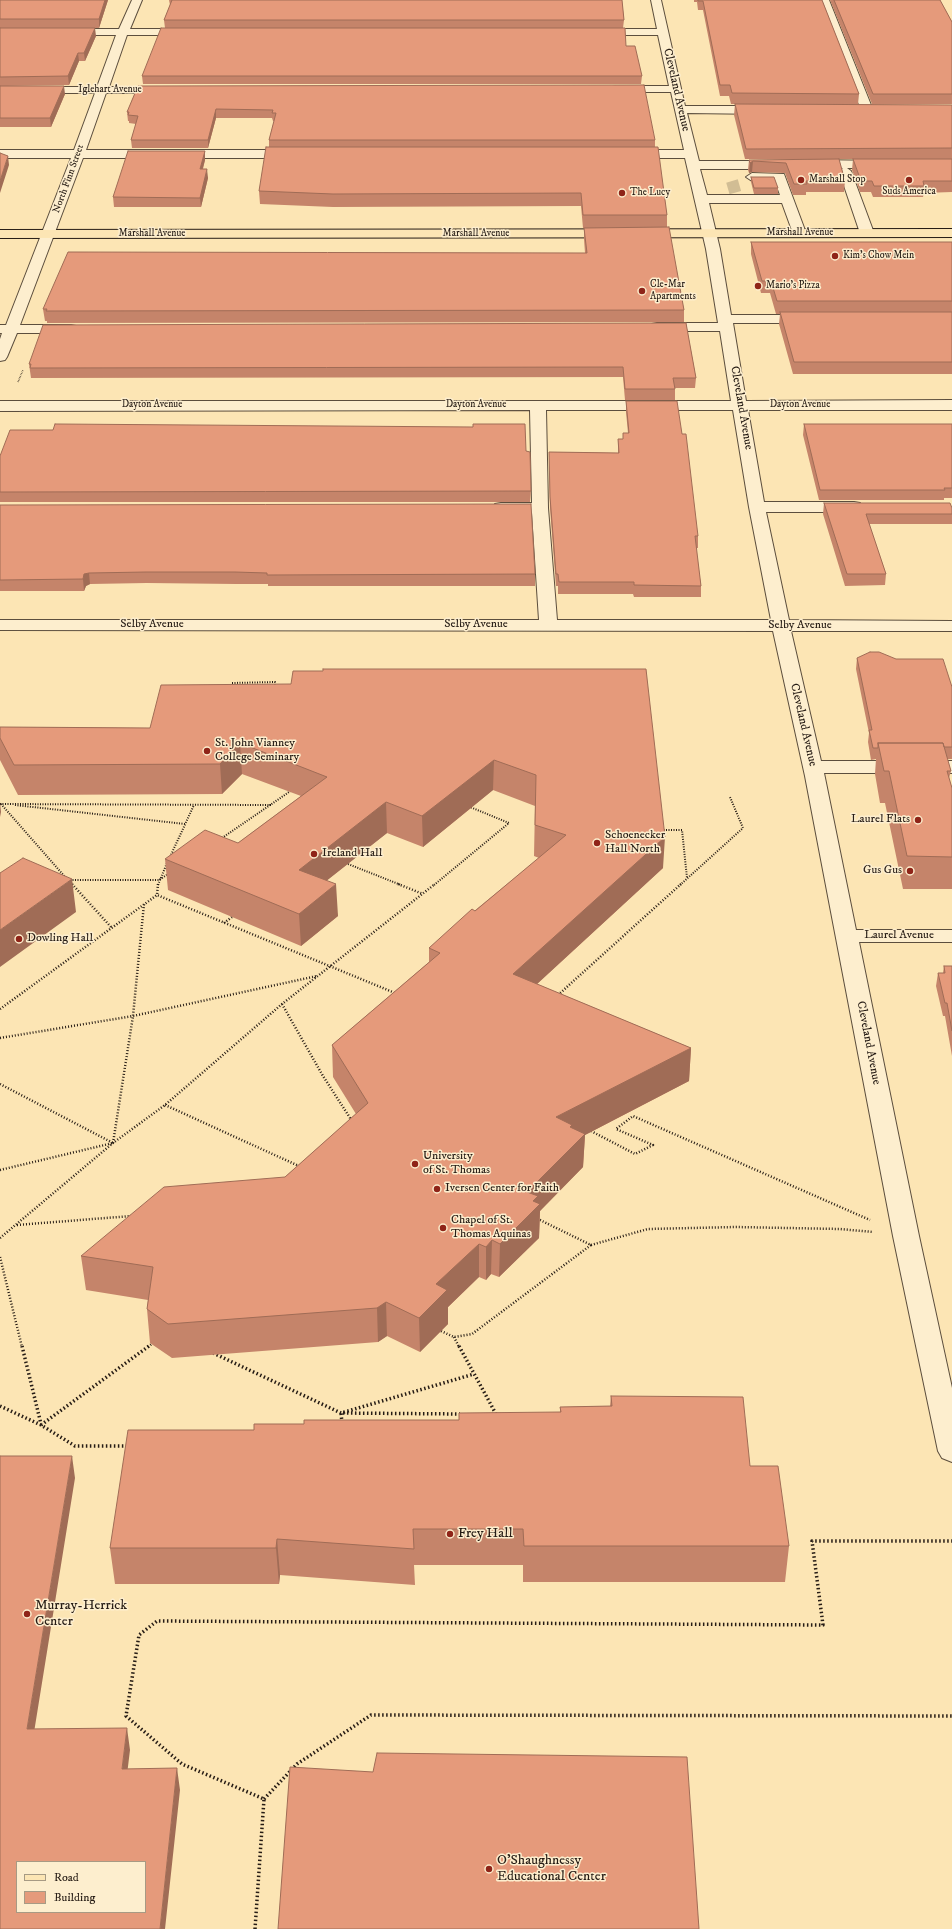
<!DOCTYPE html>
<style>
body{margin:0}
#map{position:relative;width:952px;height:1929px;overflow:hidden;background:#fce5b4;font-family:"IM FELL DW Pica",serif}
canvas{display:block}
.legend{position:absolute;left:16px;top:1861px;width:130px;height:52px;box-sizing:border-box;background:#fdeece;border:1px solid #a79a84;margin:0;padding:5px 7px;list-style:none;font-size:12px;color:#261c15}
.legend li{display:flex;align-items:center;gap:8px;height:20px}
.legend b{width:20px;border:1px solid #a79a84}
</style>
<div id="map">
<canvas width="952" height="1929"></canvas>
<ul class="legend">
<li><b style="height:5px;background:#fce5b4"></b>Road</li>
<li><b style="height:11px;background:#e59a7b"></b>Building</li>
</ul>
</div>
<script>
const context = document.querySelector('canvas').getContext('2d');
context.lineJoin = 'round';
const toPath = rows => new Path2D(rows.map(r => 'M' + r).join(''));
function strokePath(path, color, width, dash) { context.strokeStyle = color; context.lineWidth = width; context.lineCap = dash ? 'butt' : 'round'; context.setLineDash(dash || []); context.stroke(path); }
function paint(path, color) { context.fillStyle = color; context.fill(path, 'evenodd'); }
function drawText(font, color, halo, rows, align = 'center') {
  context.font = font + ' "IM FELL DW Pica",serif'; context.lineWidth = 3; context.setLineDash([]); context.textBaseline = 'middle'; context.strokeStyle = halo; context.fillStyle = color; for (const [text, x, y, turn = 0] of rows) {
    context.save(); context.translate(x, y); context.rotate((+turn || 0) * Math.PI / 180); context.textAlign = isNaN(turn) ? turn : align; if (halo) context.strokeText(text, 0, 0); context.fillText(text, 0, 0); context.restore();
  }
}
const minorTunnel = toPath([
 [732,181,736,195]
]);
const pathFar3 = toPath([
 [18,382,23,370]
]);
const pathFar2 = toPath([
 [232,683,275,682,275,687],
 [0,804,272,805],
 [1,804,66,878],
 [15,805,185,824],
 [661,830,682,830,687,878],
 [222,838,292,790],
 [170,857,194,805],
 [348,864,401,885],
 [70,880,159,880,168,874],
 [71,883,73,885],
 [158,885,167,863],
 [434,885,509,823,470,807],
 [680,885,743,828,730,797]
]);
const pathFar1 = toPath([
 [72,884,111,927],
 [158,884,157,895,395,993],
 [398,884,423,894],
 [224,923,232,917],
 [558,995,681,884],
 [282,1004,323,1076,352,1121],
 [0,1009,157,895],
 [0,1038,133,1016,317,976],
 [0,1084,113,1143],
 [165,1105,301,1167],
 [591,1131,635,1154,653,1145,616,1129,633,1116,870,1220],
 [113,1143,133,1016,144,904],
 [0,1170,113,1143],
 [17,1225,131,1216],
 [0,1238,113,1143,165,1105,282,1004,435,884],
 [591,1245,648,1229,736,1227,840,1229,873,1232],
 [0,1257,22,1347],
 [441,1331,454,1337,472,1334,591,1245,538,1219],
 [454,1337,459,1347],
 [148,1347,154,1342]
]);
const path = toPath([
 [22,1346,41,1424],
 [459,1346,496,1414],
 [213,1353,341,1413,474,1374],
 [0,1406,41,1425,75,1446,127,1446],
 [342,1423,341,1413,460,1414],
 [41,1425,149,1346],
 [264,1799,297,1764,371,1715,952,1716],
 [255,1929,264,1799,182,1764,126,1716,139,1635,157,1621,823,1625,812,1541,952,1541]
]);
const minor = toPath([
 [132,0,142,0,130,29,190,29,195,32,190,35,127,35,109,87,166,87,172,90,166,93,106,93,86,150,295,150,301,154,295,158,83,158,20,325,71,325,76,326,78,329,76,332,71,333,17,333,7,357,5,360,0,361,0,339,2,333,0,333,0,325,6,325,71,158,0,158,0,150,74,150,95,93,0,93,0,87,97,87,116,35,66,35,61,32,66,29,119,29,132,0],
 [651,0,661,0,685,106,765,106,771,110,765,114,687,113,699,161,779,161,785,165,779,169,700,169,707,195,780,195,775,181,752,181,746,177,752,173,784,174,806,233,804,236,794,236,782,203,709,203,720,249,731,315,809,315,814,316,816,319,814,322,809,323,733,323,746,401,952,400,952,410,748,410,764,502,854,502,860,503,862,507,860,511,854,512,766,512,789,620,952,621,952,631,791,631,821,761,952,761,952,773,824,773,856,930,952,930,952,942,859,942,919,1236,952,1388,952,1462,942,1458,938,1451,893,1236,805,776,773,631,0,630,0,620,539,620,532,513,501,513,495,512,493,508,495,504,501,503,532,503,530,410,0,411,0,401,731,401,720,331,657,331,652,330,650,327,652,324,657,323,718,323,706,249,685,158,630,158,624,154,630,150,684,150,671,92,615,92,609,89,615,86,669,86,658,35,594,35,589,32,594,29,657,29,651,0],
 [546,410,733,410,749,507,771,620,557,620,548,508,546,410],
 [819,0,829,0,873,110,871,112,867,114,861,110,819,0],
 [811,160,887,161,889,164,887,167,883,168,847,168,851,171,874,233,872,236,862,236,860,233,839,171,843,168,807,167,805,164,807,161,811,160]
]);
const major = toPath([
 [952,229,952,237,0,238,0,230,952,229]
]);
const wall = toPath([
 [0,0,108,0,99,28,0,28],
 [169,0,622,0,624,20,623,28,165,28,164,20,170,5],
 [694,0,822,0,859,94,858,104,731,104,729,96,720,96,703,10,698,10,697,2,694,2],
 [830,0,940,0,952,22,952,104,872,104],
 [0,28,96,36,85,61,79,61,69,85,7,86,65,94,51,127,0,127],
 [626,46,642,76,641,84,143,84,142,76],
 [138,86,655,140,655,147,667,215,667,227,684,310,684,322,47,323,47,321,45,321,43,309,585,253,584,239,584,228,583,228,581,206,333,207,260,204,259,191,269,147,269,140,274,121,273,121,272,118,216,118,208,148,132,148,131,140,136,124,129,123,129,121,128,121,127,112],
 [735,104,952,105,952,192,924,193,923,197,873,197,871,192,860,192,852,170,853,159,745,159,734,115],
 [205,151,205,160,203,169,208,178,201,207,114,207,113,197],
 [839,159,845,181,844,192,806,192,806,195,793,195,785,173,752,172,749,173,748,170,749,160],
 [751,177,778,188,778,194,754,194,751,182],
 [751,242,952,242,952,374,793,374,779,324,780,314,776,314,770,293,761,293,751,254],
 [686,323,696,378,695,388,675,388,675,400,625,400,623,377,31,378,29,364],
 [626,401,698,536,698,548,696,548,701,586,701,597,634,597,633,594,558,594,558,586,556,586,550,508,549,452,618,453,618,439,623,439,623,433,628,433,626,412],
 [804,424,952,424,952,498,944,498,944,500,819,500,803,435],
 [526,451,531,491,530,502,0,502,0,456],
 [824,503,952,508,952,524,869,524,886,574,885,585,845,586,823,514],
 [0,505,535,574,535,586,268,586,268,584,236,584,147,583,90,584,86,586,84,591,0,591],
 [857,658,952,687,952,759,947,759,951,771,949,778,952,788,952,889,903,889,885,803,880,803,875,774,876,759,871,760,868,742,869,733,856,669],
 [646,669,663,868,537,984,691,1048,689,1081,585,1135,583,1167,540,1211,539,1238,499,1277,491,1274,486,1280,479,1277,448,1307,448,1324,420,1352,387,1336,378,1342,172,1358,150,1343,147,1309,148,1300,86,1290,81,1256,285,1177,356,1114,333,1077,332,1045,429,962,429,948,539,858,534,856,535,806,493,790,423,847,387,833,327,880,338,916,301,946,168,890,165,859,238,843,301,796,242,774,222,794,18,795,0,760,0,727,150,728,291,684,323,671],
 [944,966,952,966,952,1056,945,1016,943,1016,936,986,938,973,943,973],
 [611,1396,750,1466,789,1546,785,1582,523,1582,523,1565,414,1565,415,1585,280,1575,279,1584,115,1584,110,1548,254,1430,304,1424,459,1420,560,1412,560,1407,610,1406]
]);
const shadedWall = toPath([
 [105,0,108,0,99,28,99,19],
 [95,28,96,36,85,61,84,53],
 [78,53,79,61,69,85,68,76],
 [64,86,65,94,51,127,50,118],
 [216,109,216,118,208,148,208,140],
 [205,151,205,160,200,178,200,169],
 [8,156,9,165,0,193,0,181],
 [753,161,752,172,749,173,750,163],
 [207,169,208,178,201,207,200,198],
 [89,573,90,584,86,586,84,591,83,579,84,574],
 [240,743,242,774,222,794,220,764],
 [494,760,493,790,423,847,422,816],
 [0,802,1,812,0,817],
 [386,802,387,833,301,901,299,870],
 [665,837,663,868,512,1007,513,974],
 [72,879,76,912,0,967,0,930],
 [336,884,338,916,301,946,299,914],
 [691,1048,689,1081,585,1135,583,1167,540,1211,539,1238,499,1277,500,1244,527,1192,556,1117],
 [492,1240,491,1274,486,1280,486,1247],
 [479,1244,479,1277,448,1307,448,1324,420,1352,419,1318,436,1284],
 [386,1302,387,1336,378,1342,377,1308],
 [72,1456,75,1478,31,1751,27,1729],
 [277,1539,280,1575,279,1584,276,1548],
 [127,1728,130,1750,125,1791,122,1769],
 [177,1768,180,1790,165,1929,160,1929]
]);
const building = toPath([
 [0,0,105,0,99,19,0,19,0,0],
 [172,0,622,0,624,20,164,20,172,0],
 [698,0,822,0,859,94,732,93,730,85,720,85,703,1,698,1,698,0],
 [834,0,940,0,952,22,952,94,873,94,834,0],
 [0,28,95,28,84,53,78,53,68,76,0,77,0,28],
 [161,28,625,28,626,46,635,46,642,76,142,76,161,28],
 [644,85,655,140,269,140,276,113,272,113,273,110,216,109,208,140,131,140,138,116,128,115,129,112,127,112,138,86,644,85],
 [0,86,64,86,50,118,0,118,0,86],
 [735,104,952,105,952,148,746,149,735,104],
 [266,147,658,147,667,215,583,215,581,193,333,194,259,191,266,147],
 [128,151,205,151,200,169,207,169,200,198,113,197,128,151],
 [0,153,8,156,0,181,0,153],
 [839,159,845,181,806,181,807,184,794,184,786,163,753,161,750,163,749,160,839,159],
 [853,159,952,159,952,181,923,181,924,186,874,186,872,181,861,181,853,159],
 [751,177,774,177,778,188,754,188,751,177],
 [669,227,684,310,46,311,47,309,43,309,68,252,587,253,584,228,669,227],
 [751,242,952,242,952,301,777,301,771,281,762,281,751,242],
 [780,312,952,312,952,362,794,362,780,312],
 [686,323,696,378,673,378,675,389,625,389,623,367,30,368,31,364,29,364,43,325,686,323],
 [626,401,677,401,682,434,686,434,698,536,695,536,701,586,634,585,634,582,559,582,558,574,556,574,550,497,549,452,619,453,618,439,623,439,623,433,629,433,626,401],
 [55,424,473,427,473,424,525,424,526,451,530,452,531,491,0,492,0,456,10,430,53,430,55,424],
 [804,424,952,424,952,488,944,488,945,490,820,490,804,424],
 [824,503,950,503,952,508,952,514,866,514,886,574,847,574,824,503],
 [531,504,535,574,267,575,267,573,235,572,146,572,89,573,84,574,83,579,0,580,0,505,531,504],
 [870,652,879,652,896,659,943,659,952,687,952,747,944,747,943,743,878,743,878,748,873,748,869,730,872,730,857,658,870,652],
 [323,669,646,669,665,837,513,974,691,1048,556,1117,572,1125,570,1127,585,1134,527,1192,538,1196,533,1201,540,1204,500,1244,492,1240,486,1247,479,1244,436,1284,447,1290,419,1318,386,1302,377,1308,168,1324,147,1309,153,1267,81,1256,164,1187,285,1177,368,1103,332,1045,440,953,429,948,472,909,475,911,566,835,535,825,536,775,494,760,422,816,386,802,299,870,336,884,299,914,165,859,205,830,238,843,327,777,240,743,220,764,14,765,0,738,0,727,150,728,161,685,291,684,293,671,323,671,323,669],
 [878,743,943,743,951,771,947,771,952,788,952,857,907,856,889,771,884,771,878,743],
 [23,858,72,879,0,930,0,873,23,858],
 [944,966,952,966,952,1031,947,1003,945,1003,938,973,945,973,944,966],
 [611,1396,743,1397,750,1466,778,1466,789,1546,524,1546,523,1529,413,1529,414,1549,277,1539,276,1548,110,1548,128,1430,254,1430,254,1424,304,1424,304,1420,459,1420,459,1413,561,1412,560,1407,612,1406,611,1396],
 [0,1456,72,1456,27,1729,127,1728,122,1769,177,1768,160,1929,0,1929,0,1456],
 [17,1862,145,1862,145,1912,17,1912,17,1862],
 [377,1753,687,1757,699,1929,278,1929,290,1767,373,1772,377,1753]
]);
const markers = [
 [801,180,4,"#8f2418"],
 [909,180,4,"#8f2418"],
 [622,193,4,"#8f2418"],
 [835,256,4,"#8f2418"],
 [758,286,4,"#8f2418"],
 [642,291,4,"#8f2418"],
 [207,751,4,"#8f2418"],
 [918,820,4,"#8f2418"],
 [597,843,4,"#8f2418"],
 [314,854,4,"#8f2418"],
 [910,871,4,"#8f2418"],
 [19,939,4,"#8f2418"],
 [415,1164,4,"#8f2418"],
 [437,1189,4,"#8f2418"],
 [443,1228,4,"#8f2418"],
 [450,1534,4,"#8f2418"],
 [27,1614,4,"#8f2418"],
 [489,1869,4,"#8f2418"]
];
const farStreetnames = [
 ["Iglehart Avenue",110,90],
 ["North Finn Street",69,179,-70],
 ["Marshall Avenue",800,233],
 ["Marshall Avenue",152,234],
 ["Marshall Avenue",476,234],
 ["Dayton Avenue",152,405],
 ["Dayton Avenue",476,405],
 ["Dayton Avenue",800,405]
];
const farPoinames = [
 ["Marshall Stop",809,180],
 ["Suds America",909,192,"center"],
 ["The Lucy",630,193],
 ["Kim's Chow Mein",843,256],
 ["Cle-Mar",650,285],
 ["Apartments",650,297],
 ["Mario's Pizza",766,286]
];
const streetNames = [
 ["Cleveland Avenue",676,90,77],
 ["Cleveland Avenue",741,408,80],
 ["Selby Avenue",152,625],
 ["Selby Avenue",476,625],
 ["Selby Avenue",800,626],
 ["Cleveland Avenue",803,725,77],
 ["Laurel Avenue",899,936],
 ["Cleveland Avenue",868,1043,79]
];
const poiNames = [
 ["St. John Vianney",215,744],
 ["College Seminary",215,758],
 ["Laurel Flats",910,820,"right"],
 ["Schoenecker",605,836],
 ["Hall North",605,850],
 ["Ireland Hall",322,854],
 ["Gus Gus",902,871,"right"],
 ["Dowling Hall",27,939],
 ["University",423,1157],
 ["of St. Thomas",423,1171],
 ["Iversen Center for Faith",445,1189],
 ["Chapel of St.",451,1221],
 ["Thomas Aquinas",451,1235]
];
const nearPoinames = [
 ["Frey Hall",458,1534],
 ["Murray-Herrick",35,1606],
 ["Center",35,1622],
 ["O'Shaughnessy",497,1861],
 ["Educational Center",497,1877]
];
strokePath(minorTunnel, '#d1bd94', 12, [12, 6]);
strokePath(minor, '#5c4e3d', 2);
strokePath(major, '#261c15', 2);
strokePath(pathFar3, '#261c15', 1.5, [0.5, 1]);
strokePath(pathFar2, '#261c15', 2, [1, 1.5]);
strokePath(pathFar1, '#261c15', 2.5, [1, 2]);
strokePath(path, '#261c15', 3.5, [1.5, 2.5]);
paint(minor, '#fdeece');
paint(major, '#fce5b4');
paint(wall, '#c5846a');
paint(shadedWall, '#a06c56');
paint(building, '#e59a7b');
strokePath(building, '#a06c56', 1);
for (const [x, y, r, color] of markers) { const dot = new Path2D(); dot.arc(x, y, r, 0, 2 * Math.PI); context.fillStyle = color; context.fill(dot); strokePath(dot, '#fdeece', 1.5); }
drawText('10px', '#261c15', '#fdeece', farStreetnames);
drawText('10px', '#261c15', '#fdeece', farPoinames, 'left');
drawText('12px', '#261c15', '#fdeece', streetNames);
drawText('12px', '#261c15', '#fdeece', poiNames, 'left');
drawText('14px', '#261c15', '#fdeece', nearPoinames, 'left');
</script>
